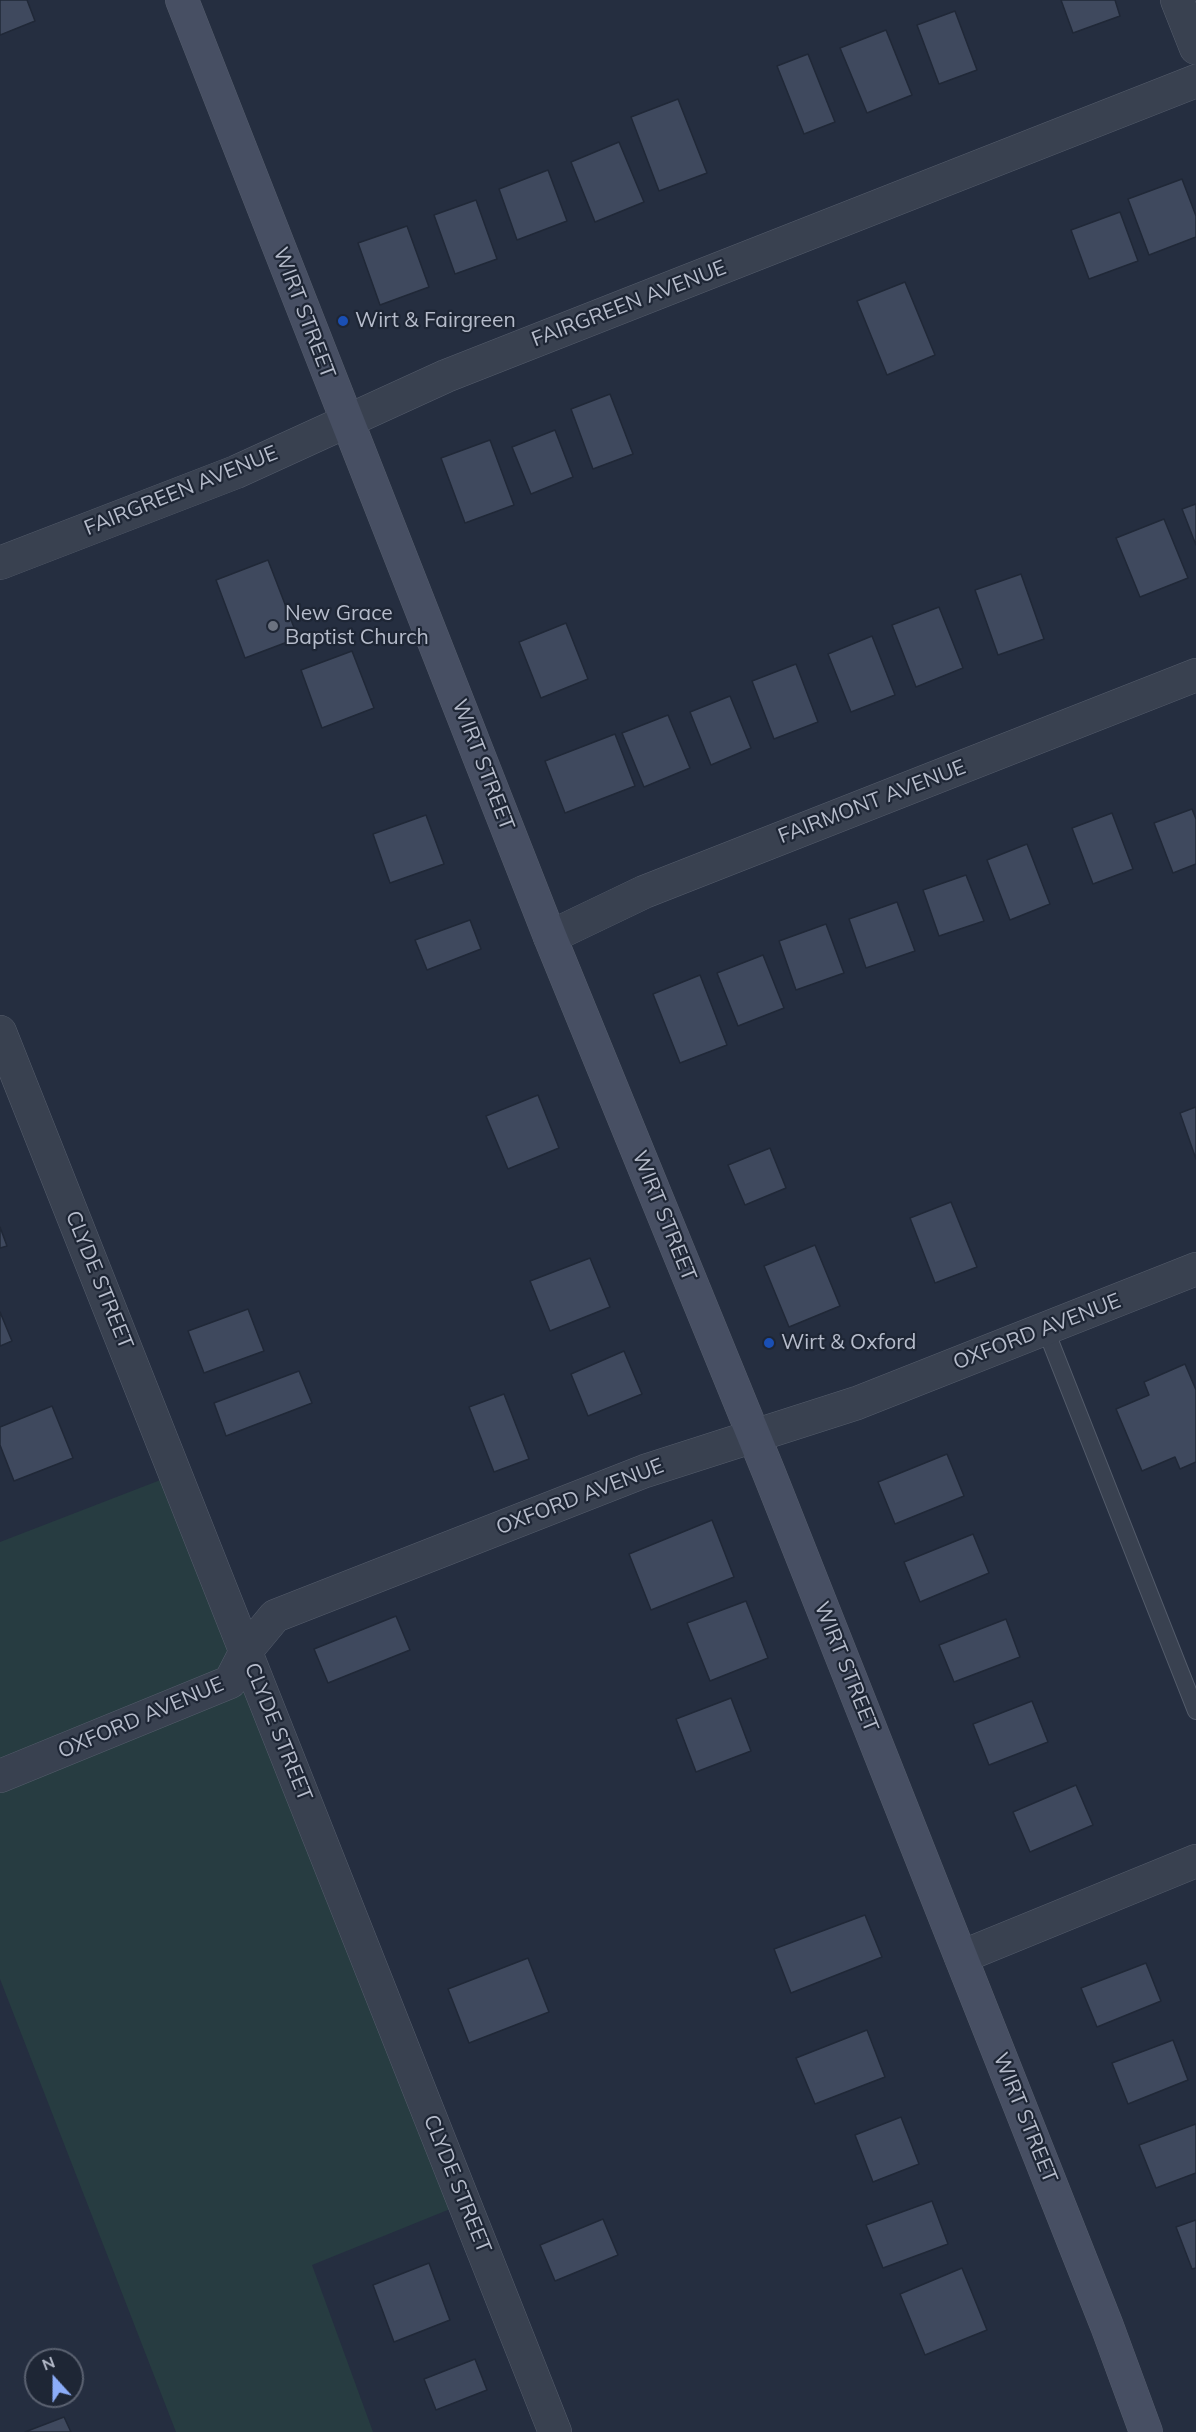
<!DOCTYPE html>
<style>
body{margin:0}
#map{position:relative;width:1196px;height:2432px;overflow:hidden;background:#252e40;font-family:Mulish,sans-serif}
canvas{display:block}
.north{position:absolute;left:24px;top:2348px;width:60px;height:60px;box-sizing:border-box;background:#1e2635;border:2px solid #5b6271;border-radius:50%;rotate:339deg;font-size:16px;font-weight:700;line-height:24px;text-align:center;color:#b6bccb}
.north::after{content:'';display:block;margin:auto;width:21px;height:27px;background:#8cadf9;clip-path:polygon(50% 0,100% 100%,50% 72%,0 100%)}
</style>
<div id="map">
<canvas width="1196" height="2432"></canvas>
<div class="north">N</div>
</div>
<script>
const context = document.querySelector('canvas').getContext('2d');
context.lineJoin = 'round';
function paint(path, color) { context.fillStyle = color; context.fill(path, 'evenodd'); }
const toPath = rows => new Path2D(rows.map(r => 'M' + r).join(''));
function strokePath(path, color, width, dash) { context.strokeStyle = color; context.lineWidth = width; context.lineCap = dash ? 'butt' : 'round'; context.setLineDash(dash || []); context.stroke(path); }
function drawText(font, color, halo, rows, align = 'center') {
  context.font = font + ' Mulish,sans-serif'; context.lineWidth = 4.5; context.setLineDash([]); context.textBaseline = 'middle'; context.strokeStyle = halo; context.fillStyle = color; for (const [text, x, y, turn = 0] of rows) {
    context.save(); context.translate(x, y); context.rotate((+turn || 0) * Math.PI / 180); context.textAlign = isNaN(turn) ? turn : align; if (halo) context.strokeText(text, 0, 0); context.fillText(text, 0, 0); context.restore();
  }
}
const green = toPath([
 [176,1474,465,2203,312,2265,373,2432,176,2432,0,1979,0,1542]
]);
const building = toPath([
 [0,0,27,0,35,21,0,35,0,0],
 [1061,0,1115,0,1120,16,1073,33,1061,0],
 [955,11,977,70,939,84,917,25,955,11],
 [886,30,912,95,867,113,840,48,886,30],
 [808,54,835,122,804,134,777,66,808,54],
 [678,99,707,173,659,191,631,117,678,99],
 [619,142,644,202,595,222,571,162,619,142],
 [548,170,567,221,517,240,499,189,548,170],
 [1182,179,1196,216,1196,237,1149,255,1128,199,1182,179],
 [476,200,497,259,455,274,434,215,476,200],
 [1120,212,1138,261,1089,279,1071,230,1120,212],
 [407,226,429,287,380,305,358,243,407,226],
 [905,282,935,355,887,375,857,301,905,282],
 [610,394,633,454,593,469,571,409,610,394],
 [555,430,573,477,531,494,512,447,555,430],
 [490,440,514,505,465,523,441,458,490,440],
 [1196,504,1196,545,1182,509,1196,504],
 [1164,519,1188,578,1140,597,1116,538,1164,519],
 [268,560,298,638,245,658,216,580,268,560],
 [1021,574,1044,639,998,655,975,590,1021,574],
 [939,607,963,668,916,687,892,625,939,607],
 [566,623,588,679,541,698,519,642,566,623],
 [872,636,895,695,851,712,828,654,872,636],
 [352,651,374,708,322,728,301,670,352,651],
 [796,664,818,722,774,739,752,681,796,664],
 [730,696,751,748,711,765,690,712,730,696],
 [668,715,690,768,644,787,622,733,668,715],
 [615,734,635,786,565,813,545,761,615,734],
 [1192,809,1196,819,1196,864,1173,873,1154,823,1192,809],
 [1112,813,1133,869,1093,884,1072,828,1112,813],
 [426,815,444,864,390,883,373,834,426,815],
 [1027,844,1050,904,1010,920,987,860,1027,844],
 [966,875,984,921,939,936,923,890,966,875],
 [897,902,915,951,866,968,849,919,897,902],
 [470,920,481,949,427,970,415,940,470,920],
 [826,924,844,973,796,990,779,941,826,924],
 [763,955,784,1008,738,1026,717,973,763,955],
 [700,975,727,1045,680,1063,653,994,700,975],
 [538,1095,559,1148,508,1169,486,1116,538,1095],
 [1196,1107,1196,1159,1180,1113,1196,1107],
 [770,1148,786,1188,745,1205,728,1165,770,1148],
 [951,1202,977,1267,935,1283,910,1218,951,1202],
 [0,1227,7,1246,0,1248,0,1227],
 [815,1245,840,1306,789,1327,764,1266,815,1245],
 [590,1258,610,1307,550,1331,530,1281,590,1258],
 [248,1309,264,1351,204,1373,188,1331,248,1309],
 [0,1312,12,1341,0,1346,0,1312],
 [624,1351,642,1394,588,1416,571,1374,624,1351],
 [1185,1364,1196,1390,1196,1462,1180,1469,1175,1457,1142,1471,1116,1409,1149,1395,1144,1382,1185,1364],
 [299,1371,312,1403,226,1436,214,1403,299,1371],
 [504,1394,529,1459,494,1472,469,1407,504,1394],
 [52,1406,73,1458,14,1481,0,1445,0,1427,52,1406],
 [947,1454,964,1496,895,1524,878,1482,947,1454],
 [712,1520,734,1577,651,1610,629,1554,712,1520],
 [973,1534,989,1573,920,1602,904,1562,973,1534],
 [746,1601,768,1658,710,1681,687,1623,746,1601],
 [396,1616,410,1650,328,1683,314,1649,396,1616],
 [1006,1619,1020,1657,954,1682,939,1645,1006,1619],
 [731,1698,751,1751,696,1772,676,1719,731,1698],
 [1032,1701,1048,1742,989,1765,973,1724,1032,1701],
 [1076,1785,1093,1825,1030,1852,1013,1812,1076,1785],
 [865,1915,882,1957,791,1993,774,1949,865,1915],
 [528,1958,549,2012,469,2043,448,1989,528,1958],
 [1146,1963,1161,2001,1097,2027,1081,1988,1146,1963],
 [867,2030,885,2077,815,2104,796,2058,867,2030],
 [1173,2040,1188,2080,1128,2104,1112,2063,1173,2040],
 [901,2117,919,2164,873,2182,855,2135,901,2117],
 [1196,2124,1196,2173,1156,2188,1139,2145,1196,2124],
 [932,2201,948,2244,883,2268,866,2225,932,2201],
 [603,2219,618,2255,555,2281,540,2245,603,2219],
 [1196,2220,1196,2268,1192,2269,1176,2227,1196,2220],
 [429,2263,450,2320,394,2342,373,2285,429,2263],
 [962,2268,987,2330,925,2355,900,2294,962,2268],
 [475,2359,487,2390,436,2410,424,2379,475,2359],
 [64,2417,71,2432,25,2432,64,2417]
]);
const lane = toPath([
 [1045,1328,1196,1711]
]);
const street = toPath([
 [1177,0,1196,48],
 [0,563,236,472,446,376,1196,81],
 [550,937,644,892,1196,675],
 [0,1032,555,2432],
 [0,1776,230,1682,246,1651,275,1616,645,1471,857,1403,1196,1269],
 [961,1957,1196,1861]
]);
const secondary = toPath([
 [182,0,550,937,769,1473,1107,2326,1146,2432]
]);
const markers = [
 [343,321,6,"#1a4fb4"],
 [273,626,6,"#6b7280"],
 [769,1343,6,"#1a4fb4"]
];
const streetNames = [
 ["FAIRGREEN AVENUE",629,304,-21],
 ["WIRT STREET",304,313,69],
 ["FAIRGREEN AVENUE",181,491,-22],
 ["WIRT STREET",483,765,69],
 ["FAIRMONT AVENUE",872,802,-21],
 ["WIRT STREET",664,1216,68],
 ["CLYDE STREET",99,1280,68],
 ["OXFORD AVENUE",1037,1332,-21],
 ["OXFORD AVENUE",580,1497,-21],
 ["WIRT STREET",846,1667,68],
 ["OXFORD AVENUE",141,1718,-23],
 ["CLYDE STREET",278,1732,68],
 ["WIRT STREET",1025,2118,68],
 ["CLYDE STREET",457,2184,68]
];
const poiNames = [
 ["Wirt & Fairgreen",355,321],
 ["New Grace",285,614],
 ["Baptist Church",285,638],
 ["Wirt & Oxford",781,1343]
];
paint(green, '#273c41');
paint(building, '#3f495e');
strokePath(building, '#202837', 1.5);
strokePath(lane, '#545c6b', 18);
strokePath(street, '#545c6b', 34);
strokePath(secondary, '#545c6b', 34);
strokePath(lane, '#394150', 16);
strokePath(street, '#394150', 33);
strokePath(secondary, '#474f63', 33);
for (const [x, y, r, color] of markers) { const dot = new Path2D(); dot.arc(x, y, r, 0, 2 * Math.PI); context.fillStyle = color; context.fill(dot); strokePath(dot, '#1e2635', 2); }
drawText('21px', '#b6bccb', '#1e2635', streetNames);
drawText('21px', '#b6bccb', '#1e2635', poiNames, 'left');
</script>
